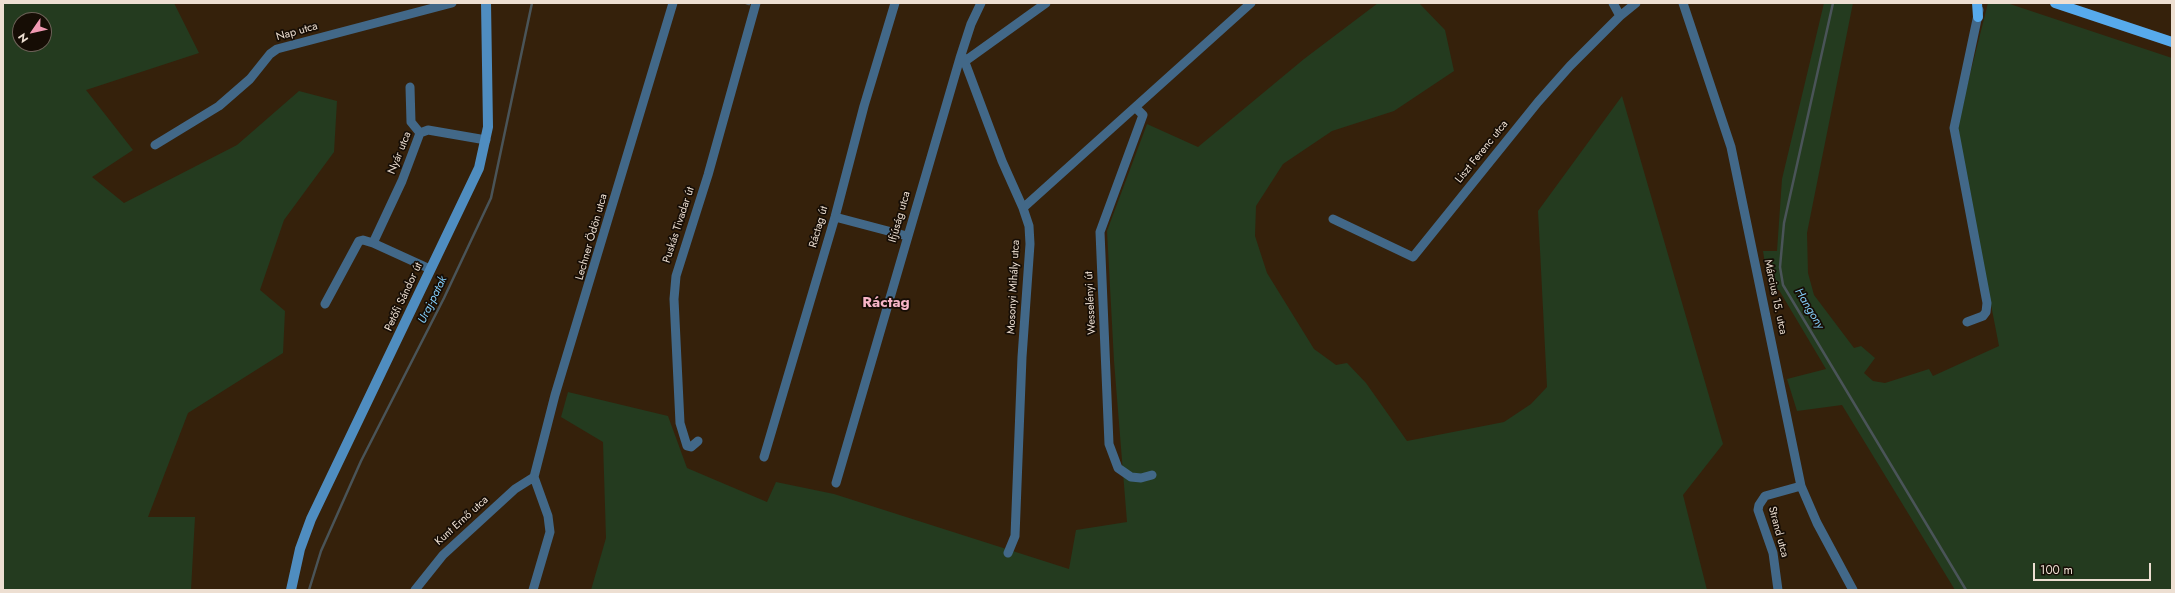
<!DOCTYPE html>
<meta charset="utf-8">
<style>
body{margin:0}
#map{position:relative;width:2175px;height:593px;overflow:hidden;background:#35210b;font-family:Jost,sans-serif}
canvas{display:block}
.frame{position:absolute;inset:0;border:4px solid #eddfd2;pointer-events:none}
.north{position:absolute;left:12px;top:12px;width:40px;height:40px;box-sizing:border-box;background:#160d05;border:1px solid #6c6157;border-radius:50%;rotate:236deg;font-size:11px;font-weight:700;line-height:16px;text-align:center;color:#eddfd2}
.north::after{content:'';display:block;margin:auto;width:14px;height:18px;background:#f19ab3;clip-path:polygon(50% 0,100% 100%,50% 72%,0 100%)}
.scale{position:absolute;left:2033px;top:563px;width:118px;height:18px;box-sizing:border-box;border:2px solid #eddfd2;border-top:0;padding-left:5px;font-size:12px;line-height:14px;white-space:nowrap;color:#eddfd2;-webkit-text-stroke:3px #160d05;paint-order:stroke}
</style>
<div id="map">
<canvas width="2175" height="593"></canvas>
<div class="frame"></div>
<div class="north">N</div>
<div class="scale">100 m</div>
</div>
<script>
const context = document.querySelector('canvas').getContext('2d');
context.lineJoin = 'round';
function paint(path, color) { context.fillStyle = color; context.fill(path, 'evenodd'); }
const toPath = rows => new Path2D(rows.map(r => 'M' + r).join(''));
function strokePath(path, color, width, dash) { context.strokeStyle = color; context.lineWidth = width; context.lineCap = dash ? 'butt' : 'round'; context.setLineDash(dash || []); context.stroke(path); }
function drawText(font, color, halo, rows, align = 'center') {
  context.font = font + ' Jost,sans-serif'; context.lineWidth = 3.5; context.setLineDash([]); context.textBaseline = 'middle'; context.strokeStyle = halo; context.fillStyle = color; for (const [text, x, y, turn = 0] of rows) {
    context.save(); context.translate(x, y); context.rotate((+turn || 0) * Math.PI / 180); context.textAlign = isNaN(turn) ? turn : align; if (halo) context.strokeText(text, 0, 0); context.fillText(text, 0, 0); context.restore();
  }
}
const green = toPath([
 [3,3,174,3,199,53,86,90,133,150,92,177,124,203,237,145,299,91,337,101,334,152,284,220,260,290,285,311,283,353,188,413,148,517,195,517,191,590,3,590],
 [20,20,44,20,44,44,20,44],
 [1378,3,1419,3,1445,30,1454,71,1394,111,1332,131,1283,164,1256,206,1255,236,1267,273,1314,349,1336,365,1347,363,1366,383,1407,441,1504,422,1531,404,1547,387,1538,211,1622,96,1723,444,1683,495,1707,590,591,590,606,538,603,442,561,417,568,392,668,416,687,468,767,502,776,482,834,494,1069,569,1076,530,1127,522,1114,361,1107,231,1147,124,1198,147,1304,59],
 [1824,3,1853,3,1807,233,1808,273,1814,295,1854,348,1861,346,1875,358,1864,373,1873,381,1885,383,1929,369,1933,376,1999,346,1958,135,1958,122,1988,3,2007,3,2172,58,2172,590,1955,590,1842,405,1797,411,1787,379,1826,369,1779,290,1769,290,1763,251,1777,251,1782,179]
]);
const stream = toPath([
 [746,3,749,4],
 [1833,3,1784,223,1780,267,1783,285,1966,590],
 [309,590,321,551,361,461,444,298,491,198,532,3]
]);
const street = toPath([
 [981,3,971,24,960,58,966,65,1002,161,1023,208,1029,226,1030,244,1022,357,1015,536,1008,553],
 [1613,3,1620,16],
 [1683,3,1731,147,1801,486,1817,523,1853,590],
 [410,87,411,122,420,133],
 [1136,108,1143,115,1100,232,1109,444,1118,468,1131,477,1141,478,1152,475],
 [155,145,219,106,250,79,270,54,277,49,452,3],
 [1023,208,1251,3],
 [835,217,907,236],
 [1333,219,1413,257,1538,102,1570,66,1620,16,1636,3],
 [373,243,402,181,420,133,428,130,486,140],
 [325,304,359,241,363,240,373,243,430,269],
 [1967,322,1983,316,1986,312,1987,303,1954,128,1979,10],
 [698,441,691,447,687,446,680,423,674,299,676,276,708,175,756,3],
 [764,457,835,217,864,106,895,3],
 [534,477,555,395,673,3],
 [836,483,960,58,968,59,1046,3],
 [415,590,443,555,515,489,534,477],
 [533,590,550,532,548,516,534,477],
 [1778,590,1773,553,1758,510,1759,505,1765,496,1801,486]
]);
const secondary = toPath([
 [291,590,300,549,311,519,479,168,488,127,486,3]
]);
const primary = toPath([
 [1977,3,1978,17],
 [2055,3,2172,42]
]);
const streetNames = [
 ["Nap utca",297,32,-16],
 ["Liszt Ferenc utca",1482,152,-51],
 ["Nyár utca",400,153,-68],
 ["Ifjúság utca",900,217,-74],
 ["Puskás Tivadar út",679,225,-72],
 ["Ráctag út",819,227,-74],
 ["Lechner Ödön utca",592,237,-74],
 ["Mosonyi Mihály utca",1014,287,-87],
 ["Petőfi Sándor út",404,297,-65],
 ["Március 15. utca",1775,297,78],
 ["Wesselényi út",1091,303,-93],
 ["Kunt Ernő utca",462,521,-42],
 ["Strand utca",1778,532,75]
];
const waterNames = [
 ["Uraj-patak",433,300,-64],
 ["Hangony",1809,309,59]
];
const districtNames = [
 ["Ráctag",886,303]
];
paint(green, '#243b1f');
strokePath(stream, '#4a5458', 2.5);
strokePath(street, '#426888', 9);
strokePath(secondary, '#4f8dc0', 10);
strokePath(primary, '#57aaec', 10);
drawText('11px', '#eddfd2', '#160d05', streetNames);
drawText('italic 12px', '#82cbf5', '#160d05', waterNames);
drawText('bold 15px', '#f7b5c7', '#160d05', districtNames);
</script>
